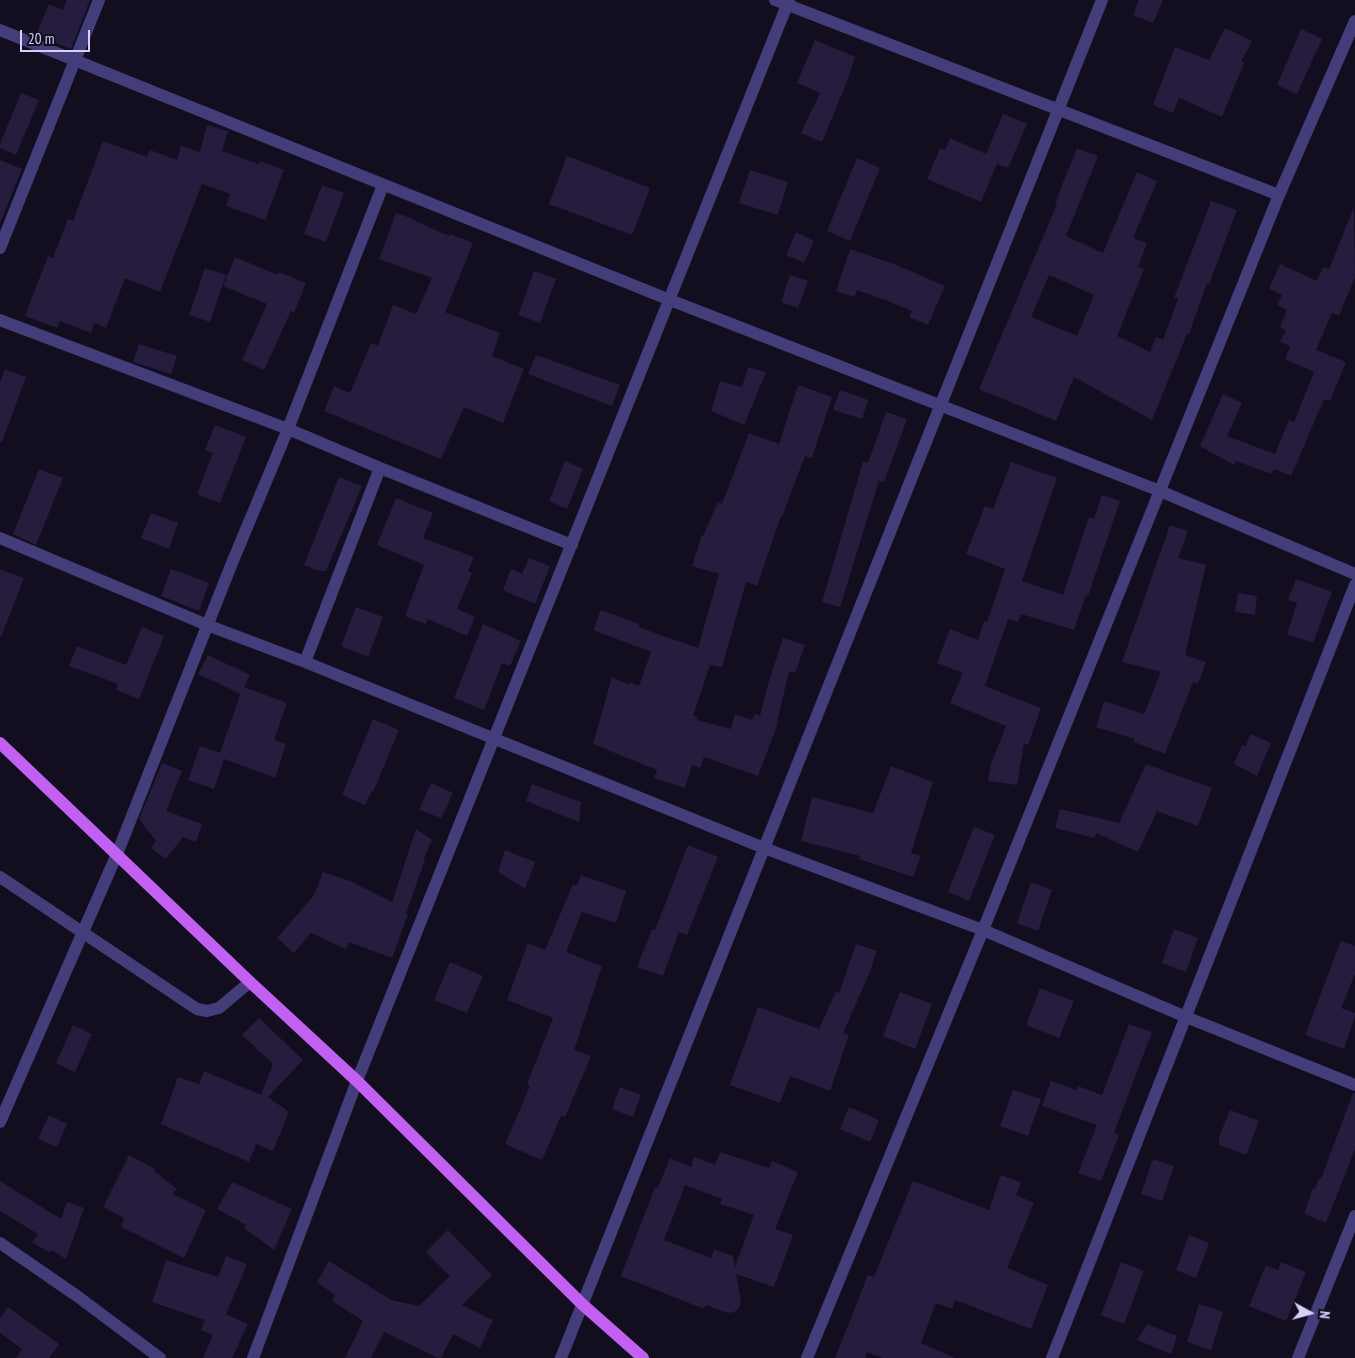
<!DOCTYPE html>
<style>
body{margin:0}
#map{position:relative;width:1355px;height:1358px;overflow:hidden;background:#120e1f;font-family:"PT Sans Narrow",sans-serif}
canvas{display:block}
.north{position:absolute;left:1285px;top:1288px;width:50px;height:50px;-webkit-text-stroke:4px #120e1f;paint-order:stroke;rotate:97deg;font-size:14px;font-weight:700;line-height:20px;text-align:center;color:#d7d0fb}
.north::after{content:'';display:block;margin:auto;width:18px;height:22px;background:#d7d0fb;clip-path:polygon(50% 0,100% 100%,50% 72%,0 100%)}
.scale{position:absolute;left:20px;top:30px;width:70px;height:22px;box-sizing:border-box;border:2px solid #d7d0fb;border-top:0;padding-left:6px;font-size:15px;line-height:18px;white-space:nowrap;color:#d7d0fb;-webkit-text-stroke:4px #120e1f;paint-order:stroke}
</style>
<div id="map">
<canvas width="1355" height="1358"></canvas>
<div class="north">N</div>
<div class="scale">20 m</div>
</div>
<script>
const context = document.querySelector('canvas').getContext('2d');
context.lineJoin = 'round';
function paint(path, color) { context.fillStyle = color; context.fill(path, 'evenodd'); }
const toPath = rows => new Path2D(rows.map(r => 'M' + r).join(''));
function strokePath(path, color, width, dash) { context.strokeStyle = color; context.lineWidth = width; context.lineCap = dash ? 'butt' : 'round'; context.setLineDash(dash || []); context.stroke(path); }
const building = toPath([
 [67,0,90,0,71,49,36,35,49,4,63,10],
 [1139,0,1163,0,1153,23,1133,15],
 [1225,28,1252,41,1241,62,1244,63,1222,117,1179,98,1173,113,1153,105,1175,47,1209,60],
 [1301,29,1322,39,1297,94,1277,85],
 [815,40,855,57,846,84,822,142,801,133,820,93,797,83],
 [21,93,39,100,16,155,0,148,0,144],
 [1003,114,1027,124,1008,168,997,164,981,202,927,179,940,148,945,150,950,138,986,154],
 [207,125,228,131,222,151,259,164,260,161,284,170,265,220,226,206,230,194,202,184,160,292,125,278,106,328,94,323,91,333,60,321,57,328,25,316,48,256,53,258,68,219,73,221,103,141,147,157,150,150,177,160,181,146,200,152],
 [1077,148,1098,156,1066,236,1103,253,1137,172,1157,181,1133,238,1147,243,1138,267,1144,269,1117,336,1150,352,1156,337,1163,340,1178,299,1174,298,1211,201,1237,210,1209,284,1207,283,1189,334,1187,334,1152,420,1074,377,1056,421,979,389,1057,204,1055,203],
 [1049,275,1094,295,1077,336,1031,317],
 [567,156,650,188,632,235,549,204],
 [857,158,880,168,850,241,827,231],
 [0,160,22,169,1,221,0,221],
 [750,170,788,182,778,215,739,203],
 [322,185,344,193,326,242,304,234],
 [1354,207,1355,277,1339,316,1332,313,1316,350,1346,362,1330,401,1324,399,1291,476,1274,469,1272,474,1236,461,1234,465,1200,446,1223,394,1242,403,1227,436,1275,454,1289,420,1294,422,1314,372,1285,359,1290,346,1280,342,1286,330,1280,327,1287,310,1277,305,1282,295,1269,289,1280,264,1317,281,1323,267,1329,269],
 [396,213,416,220,415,221,449,236,450,234,473,243,445,312,500,333,492,356,524,369,503,423,464,407,441,459,324,411,334,386,350,393,371,343,378,346,393,305,416,314,432,278,379,259],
 [796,232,814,241,804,263,786,255],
 [850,249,894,264,945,286,928,325,909,317,912,311,888,301,857,290,855,297,836,291],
 [235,257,278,275,279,272,306,283,294,313,291,311,264,370,242,360,267,304,223,286],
 [205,268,226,275,210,322,189,315],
 [534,271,556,279,540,323,518,315],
 [790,275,808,281,798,308,781,302],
 [139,344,177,356,171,374,133,362],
 [536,355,620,385,612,406,528,374],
 [748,367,766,372,744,425,711,411,720,381,742,387],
 [5,369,26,377,2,442,0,442,0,383],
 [798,385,832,397,812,458,805,456,782,517,781,516,757,586,746,582,722,667,710,665,693,716,698,717,697,720,731,729,735,714,752,720,755,714,760,716,769,681,783,638,805,645,795,673,789,671,777,723,778,723,758,776,704,757,700,768,692,765,685,788,654,778,657,770,593,744,612,677,629,685,629,682,639,686,651,652,593,630,601,610,639,624,638,627,698,648,719,574,692,566,702,535,703,536,718,502,722,504,749,433,779,444],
 [840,390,868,400,862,419,833,410],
 [886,412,907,419,884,482,879,481,840,607,822,602,863,462,868,463],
 [215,425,246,437,220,503,197,494,213,453,205,450],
 [565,461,583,469,567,509,549,501],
 [1011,462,1057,478,1022,581,1063,595,1089,517,1094,519,1102,495,1120,501,1088,596,1086,595,1074,630,1021,614,1018,622,1008,619,985,686,1041,708,1028,745,1024,743,1017,785,988,781,991,764,1006,726,950,703,963,673,937,663,950,629,978,640,984,621,987,622,1005,569,966,554,985,506,993,509],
 [39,469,63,478,36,545,13,534],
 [339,477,362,486,326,571,319,571,304,565],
 [396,498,433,513,423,538,474,557,468,571,472,573,457,609,475,617,467,636,428,619,426,624,405,616,424,565,377,545],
 [151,513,178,523,169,549,141,538],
 [1170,525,1188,531,1178,558,1206,565,1185,655,1206,662,1198,684,1193,682,1165,754,1134,742,1135,739,1096,727,1104,701,1144,714,1161,672,1122,662],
 [529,558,550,566,535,604,503,590,511,569,522,574],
 [0,569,24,578,1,637,0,637],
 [171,569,209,583,199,611,161,596],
 [1296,579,1332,592,1313,643,1287,634,1297,603,1288,600],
 [1238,593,1257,596,1255,615,1235,612],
 [356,607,383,617,368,657,341,646],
 [483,624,521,641,510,666,502,663,484,710,454,698],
 [142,627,164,636,139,699,116,690,118,684,69,666,77,646,126,665],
 [208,655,250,675,244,687,287,703,274,740,286,744,275,778,224,759,214,789,188,780,200,746,220,753,241,692,241,694,198,674],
 [373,719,399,730,373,792,372,791,365,805,342,795],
 [1250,734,1271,743,1257,776,1234,764,1242,745,1246,746],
 [162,763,182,771,166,811,202,824,196,842,183,837,166,859,151,848,156,841,139,819],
 [1146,764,1212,788,1198,826,1157,811,1138,852,1096,833,1095,838,1055,828,1060,809,1119,823],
 [891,766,933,782,911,853,921,856,913,877,859,859,860,856,801,841,812,797,873,813],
 [431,783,453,793,441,818,419,810],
 [532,784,581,802,579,822,526,801],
 [974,827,995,835,969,901,948,892],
 [416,829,432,840,423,860,425,860,406,913,408,914,392,958,349,942,346,949,311,933,294,953,277,938,314,895,323,872,350,881,392,902],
 [688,845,718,857,687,935,679,932,663,976,637,967,652,929,655,930],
 [505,850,535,862,525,889,498,872],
 [581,875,626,891,616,923,582,912,566,952,602,966,574,1050,591,1056,565,1117,561,1116,542,1160,505,1144,530,1086,527,1084,553,1018,507,1000,528,943,545,950,573,884,577,886],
 [1031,882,1052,890,1038,931,1017,923],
 [1174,929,1198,938,1186,972,1162,963],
 [1341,941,1355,946,1355,974,1341,1008,1355,1013,1355,1017,1344,1049,1305,1035],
 [856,944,877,951,869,974,843,1033,849,1035,830,1091,790,1076,780,1103,730,1085,758,1007,819,1029,836,991,839,993],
 [450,962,483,976,467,1013,434,1000],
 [1040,988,1074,1001,1059,1038,1026,1025],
 [900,992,932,1004,915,1049,883,1036],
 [259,1018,303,1060,268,1097,289,1112,273,1151,256,1144,249,1162,161,1124,178,1077,199,1084,204,1071,261,1095,273,1064,242,1035],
 [1129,1024,1152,1032,1114,1133,1119,1135,1101,1181,1078,1173,1097,1125,1042,1106,1051,1081,1076,1090,1078,1086,1102,1095],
 [73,1025,92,1034,75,1072,56,1063],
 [620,1087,641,1095,633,1117,612,1109],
 [1013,1090,1041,1099,1028,1136,1000,1126],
 [1353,1093,1355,1093,1355,1149,1326,1223,1305,1214,1305,1211,1313,1188,1315,1189,1319,1178,1321,1179],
 [849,1107,879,1120,870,1142,840,1129],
 [1230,1110,1259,1121,1246,1155,1219,1145,1219,1137],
 [49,1115,67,1124,57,1147,38,1139],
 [720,1152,769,1168,772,1161,798,1172,775,1229,793,1235,774,1287,736,1274,741,1302,739,1308,734,1312,728,1313,706,1305,704,1309,621,1276,655,1187,658,1188,670,1158,691,1167,694,1157,715,1165],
 [685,1185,722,1199,720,1204,754,1215,735,1267,733,1256,714,1249,711,1258,664,1240],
 [129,1155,155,1169,154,1171,177,1189,172,1194,206,1210,184,1258,121,1227,124,1218,103,1207],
 [1153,1159,1174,1166,1162,1201,1141,1194],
 [1001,1175,1021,1182,1016,1195,1034,1203,1007,1268,1048,1285,1031,1329,955,1300,952,1309,936,1303,921,1343,955,1358,882,1358,867,1352,865,1358,835,1358,868,1275,874,1277,913,1181,989,1210],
 [0,1181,61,1219,67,1202,84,1208,66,1259,52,1250,50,1253,32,1242,38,1234,0,1211],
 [232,1182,292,1209,274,1250,244,1228,246,1225,217,1209],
 [448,1230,492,1275,462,1305,493,1320,480,1348,453,1334,441,1358,438,1358,384,1332,371,1358,345,1358,363,1321,332,1301,335,1295,317,1282,329,1261,391,1300,419,1306,450,1276,426,1252],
 [1189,1235,1209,1243,1196,1278,1176,1270],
 [226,1256,247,1264,226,1314,248,1324,232,1358,203,1358,213,1335,201,1330,205,1320,152,1302,166,1260,218,1277],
 [1121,1262,1144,1271,1124,1324,1101,1315],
 [1281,1262,1306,1272,1286,1321,1249,1306,1266,1265,1278,1270],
 [1199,1304,1223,1312,1211,1350,1187,1342],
 [8,1307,59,1344,49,1358,16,1358,22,1349,0,1333,0,1318],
 [1147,1324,1177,1336,1171,1354,1137,1340]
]);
const street = toPath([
 [775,0,1279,195],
 [0,30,670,300,1160,491,1355,574],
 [0,248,99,0],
 [0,320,288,429,380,468,572,545],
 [0,538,207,625,305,662,764,848,983,930,1186,1017,1355,1085],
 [305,662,380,468],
 [0,877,197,1009,207,1011,219,1008,250,982],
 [0,1122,117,854,232,563,288,429,383,185],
 [0,1243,77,1296,160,1358],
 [253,1358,357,1081,789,0],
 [561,1358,1102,0],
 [807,1358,983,930,1279,195,1355,21],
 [1052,1358,1355,585],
 [1298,1358,1355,1216]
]);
const primary = toPath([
 [0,743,250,982,357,1081,582,1304,643,1358]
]);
paint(building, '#251c3e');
strokePath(street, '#433d7a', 12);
strokePath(primary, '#c261f1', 12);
</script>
